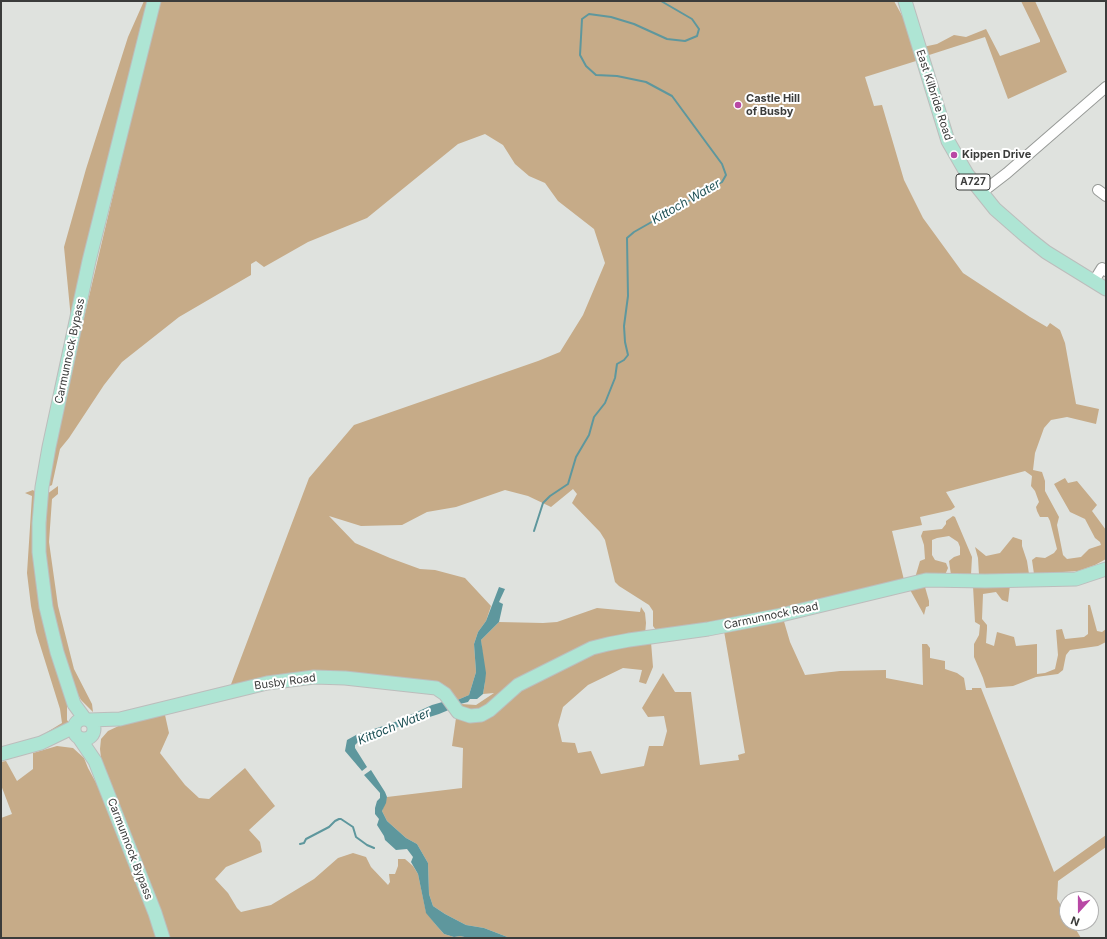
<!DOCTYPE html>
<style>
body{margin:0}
#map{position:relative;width:1107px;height:939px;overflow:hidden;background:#dfe2de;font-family:Inter,sans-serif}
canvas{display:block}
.frame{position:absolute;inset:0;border:2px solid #3b3c3b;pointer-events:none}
.north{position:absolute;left:1059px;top:891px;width:40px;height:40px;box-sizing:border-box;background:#fff;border:1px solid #b1b1b1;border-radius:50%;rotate:201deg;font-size:11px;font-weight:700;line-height:16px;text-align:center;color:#3b3c3b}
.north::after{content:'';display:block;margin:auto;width:14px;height:18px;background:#b848a5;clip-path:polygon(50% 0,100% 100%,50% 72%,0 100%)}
</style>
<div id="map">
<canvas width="1107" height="939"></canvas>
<div class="frame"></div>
<div class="north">N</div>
</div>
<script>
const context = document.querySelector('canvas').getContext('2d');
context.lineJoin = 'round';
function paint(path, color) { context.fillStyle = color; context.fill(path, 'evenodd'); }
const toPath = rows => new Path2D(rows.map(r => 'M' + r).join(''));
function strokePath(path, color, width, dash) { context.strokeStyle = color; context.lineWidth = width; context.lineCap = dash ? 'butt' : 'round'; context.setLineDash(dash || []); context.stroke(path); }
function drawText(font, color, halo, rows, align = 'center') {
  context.font = font + ' Inter,sans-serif'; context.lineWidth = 4; context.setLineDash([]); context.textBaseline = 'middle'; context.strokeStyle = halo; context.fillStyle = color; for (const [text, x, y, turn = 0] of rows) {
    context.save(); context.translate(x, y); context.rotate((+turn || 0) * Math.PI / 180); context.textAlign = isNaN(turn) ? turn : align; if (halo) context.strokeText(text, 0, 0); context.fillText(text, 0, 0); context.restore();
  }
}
const green = toPath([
 [144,1,148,1,71,319,64,247,86,169,128,37],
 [159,1,894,1,905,21,916,61,865,77,874,106,882,105,904,180,923,218,963,273,1030,317,1047,327,1050,323,1060,330,1065,343,1076,404,1099,409,1096,424,1067,417,1051,420,1044,428,1035,453,1033,470,1042,472,1045,481,1045,491,1059,517,1057,525,1063,555,1067,559,1081,557,1089,549,1101,545,1100,542,1095,538,1085,519,1070,512,1054,484,1065,478,1068,483,1077,481,1097,505,1092,511,1106,530,1106,559,1095,565,1078,571,1034,574,1032,560,1036,557,1045,558,1054,553,1057,549,1050,521,1048,517,1040,517,1037,511,1036,507,1039,502,1035,491,1031,486,1032,476,1025,471,946,492,955,507,951,510,920,517,922,525,892,531,904,580,804,604,708,624,656,630,653,626,653,611,649,605,619,586,615,582,605,540,600,532,572,503,577,494,573,489,551,507,528,496,505,490,456,507,427,512,402,525,361,526,329,516,355,543,390,558,420,569,435,570,465,578,491,606,486,621,478,632,474,644,476,672,469,695,455,701,450,692,343,673,230,687,309,478,354,425,538,361,560,352,583,315,605,263,594,229,558,201,545,183,529,176,515,164,503,145,485,134,458,144,367,218,308,242,264,267,256,261,251,264,251,275,179,317,122,362,104,385,69,438,60,449,52,485,50,486,47,485,55,440],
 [1021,1,1035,1,1067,72,1008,99,985,37,926,56,923,47,937,44,954,35,966,37,986,29,1000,56,1040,42,1040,40],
 [58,486,58,494,52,499,49,542,58,606,74,669,92,704,93,712,81,700,74,688,58,643,45,561,47,494],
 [33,490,35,492,42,614,49,647,67,701,67,720,69,723,34,740,62,723,60,709,36,632,31,606,27,573,32,496,25,493],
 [953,516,955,517,972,557,971,575,951,575,949,561,954,557,960,555,960,547,958,542,949,536,937,538,932,540,932,555,935,560,946,563,948,568,945,575,915,578,920,561,925,559,924,545,921,536,923,531,942,529,946,524,946,521],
 [1013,537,1022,540,1022,546,1027,561,1029,574,979,575,978,558,975,547,986,556,1000,553],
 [1010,585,1008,602,1002,600,996,592,983,594,982,619,987,625,987,629,986,643,994,646,997,632,1014,637,1016,646,1037,644,1037,674,1045,673,1055,669,1058,655,1056,630,1062,629,1065,639,1084,637,1088,634,1088,605,1090,605,1097,631,1102,632,1106,629,1106,642,1098,646,1070,650,1066,655,1063,670,1058,674,1036,677,1013,686,986,688,983,678,974,657,974,644,979,635,980,625,975,622,973,586],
 [925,587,929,601,929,606,926,607,924,615,909,588],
 [641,607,645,613,646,623,645,635,651,642,653,667,646,684,639,682,642,670,623,668,588,685,563,707,558,725,562,742,575,743,578,753,591,751,601,774,644,766,649,746,663,746,667,731,664,716,648,717,642,708,663,673,675,692,691,692,700,765,739,760,738,755,745,753,724,631,783,618,790,642,805,675,840,671,886,670,886,678,923,685,922,644,927,644,930,648,930,658,945,661,945,669,957,673,964,678,966,690,972,690,972,688,981,688,1054,872,1106,835,1106,847,1058,881,1057,899,1067,915,1067,923,1072,923,1081,938,510,938,484,928,466,925,445,914,433,906,429,894,428,863,417,844,406,838,387,821,382,811,387,797,462,788,463,748,452,746,456,718,461,704,476,705,494,693,483,694,485,682,481,640,499,622,543,623,557,622,597,608,640,612],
 [165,715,169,733,160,753,185,785,199,798,209,799,245,768,275,806,249,830,260,842,262,852,226,867,215,879,228,893,237,908,241,912,271,905,314,879,338,858,353,853,366,857,371,867,388,885,390,882,389,874,395,874,398,866,398,859,405,859,413,866,418,874,426,912,436,925,444,934,454,937,460,936,469,938,169,938,134,842,101,758,100,749,101,739,108,731,125,723],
 [57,746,73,748,84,758,88,768,100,790,152,924,156,938,1,938,1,818,12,814,1,785,1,762,6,761,17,781,33,769,33,753]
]);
const water = toPath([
 [499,587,505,589,499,602,503,604,499,622,481,640,486,673,485,682,483,694,477,699,470,699,468,702,456,705,455,701,469,695,476,672,474,644,478,632,486,621],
 [446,701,451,709,439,714,395,728,358,742,355,745,355,748,367,767,362,771,345,751,347,740,356,735,395,722,432,705],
 [371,770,385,792,387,797,386,803,382,811,387,821,406,838,417,844,428,863,429,894,433,906,445,914,466,925,484,928,510,938,469,938,460,936,454,937,444,934,436,925,426,913,418,874,411,862,413,857,407,849,396,850,385,840,384,836,377,825,379,819,375,814,375,808,377,801,380,798,380,793,364,775]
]);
const stream = toPath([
 [534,531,543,503,550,496,568,484,576,457,589,435,594,417,605,403,615,378,617,364,624,360,628,355,625,342,624,326,628,296,627,238,634,232,722,182,726,175,722,164,672,96,646,82,617,76,596,75,586,66,580,55,582,19,589,14,611,17,634,24,667,39,685,41,697,36,699,29,692,19,661,1],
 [300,844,304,843,306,839,329,827,335,821,339,819,341,819,353,827,356,837,367,845,374,848]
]);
const minor = toPath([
 [1098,190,1106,196],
 [981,193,1007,173,1106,87],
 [1094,281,1102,268,1106,271]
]);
const major = toPath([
 [905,1,948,141,967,174,995,209,1027,237,1046,252,1106,289],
 '74 729a10 10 0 1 1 20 0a10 10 0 1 1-20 0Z',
 [85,719,74,704,57,652,46,607,39,552,39,523,42,487,49,447,89,261,154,1],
 [89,720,120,719,267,683,314,677,345,678,436,688,445,694,458,712,470,716,481,715,490,710,518,685,592,648,608,644,629,640,708,629,781,615,926,580,985,581,1076,579,1106,569],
 [80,739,95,761,155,913,163,938],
 [1,754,41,743,74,727]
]);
const markers = [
 [738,105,4,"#b848a5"],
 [954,155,4,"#b848a5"]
];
const shields = [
 [973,182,34]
];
const shieldNames = [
 ["A727",973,182]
];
const streetNames = [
 ["East Kilbride Road",934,95,72],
 ["Carmunnock Bypass",70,351,-78],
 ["Carmunnock Road",771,616,-12],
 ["Busby Road",285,682,-8],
 ["Carmunnock Bypass",130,849,69]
];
const poiNames = [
 ["Castle Hill",746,99],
 ["of Busby",746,112],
 ["Kippen Drive",962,155]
];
const waterNames = [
 ["Kittoch Water",686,202,-30],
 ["Kittoch Water",394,727,-22]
];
paint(green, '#c6ab88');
paint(water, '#5e979d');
strokePath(stream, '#5e979d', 2);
strokePath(minor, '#979a97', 12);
strokePath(major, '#bcbdbc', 15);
strokePath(minor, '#fff', 10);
strokePath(major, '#aee5d4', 13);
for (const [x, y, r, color] of markers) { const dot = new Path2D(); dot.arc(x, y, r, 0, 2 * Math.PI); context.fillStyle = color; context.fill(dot); strokePath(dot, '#fff', 1.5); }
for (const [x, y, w] of shields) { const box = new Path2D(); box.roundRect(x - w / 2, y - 8, w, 16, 3); context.fillStyle = '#fff'; context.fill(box); strokePath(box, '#3b3c3b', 1); }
drawText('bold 10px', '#3b3c3b', null, shieldNames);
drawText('11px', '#3b3c3b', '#fff', streetNames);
drawText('bold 11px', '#3b3c3b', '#fff', poiNames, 'left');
drawText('italic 12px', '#1c4f54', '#fff', waterNames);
</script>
